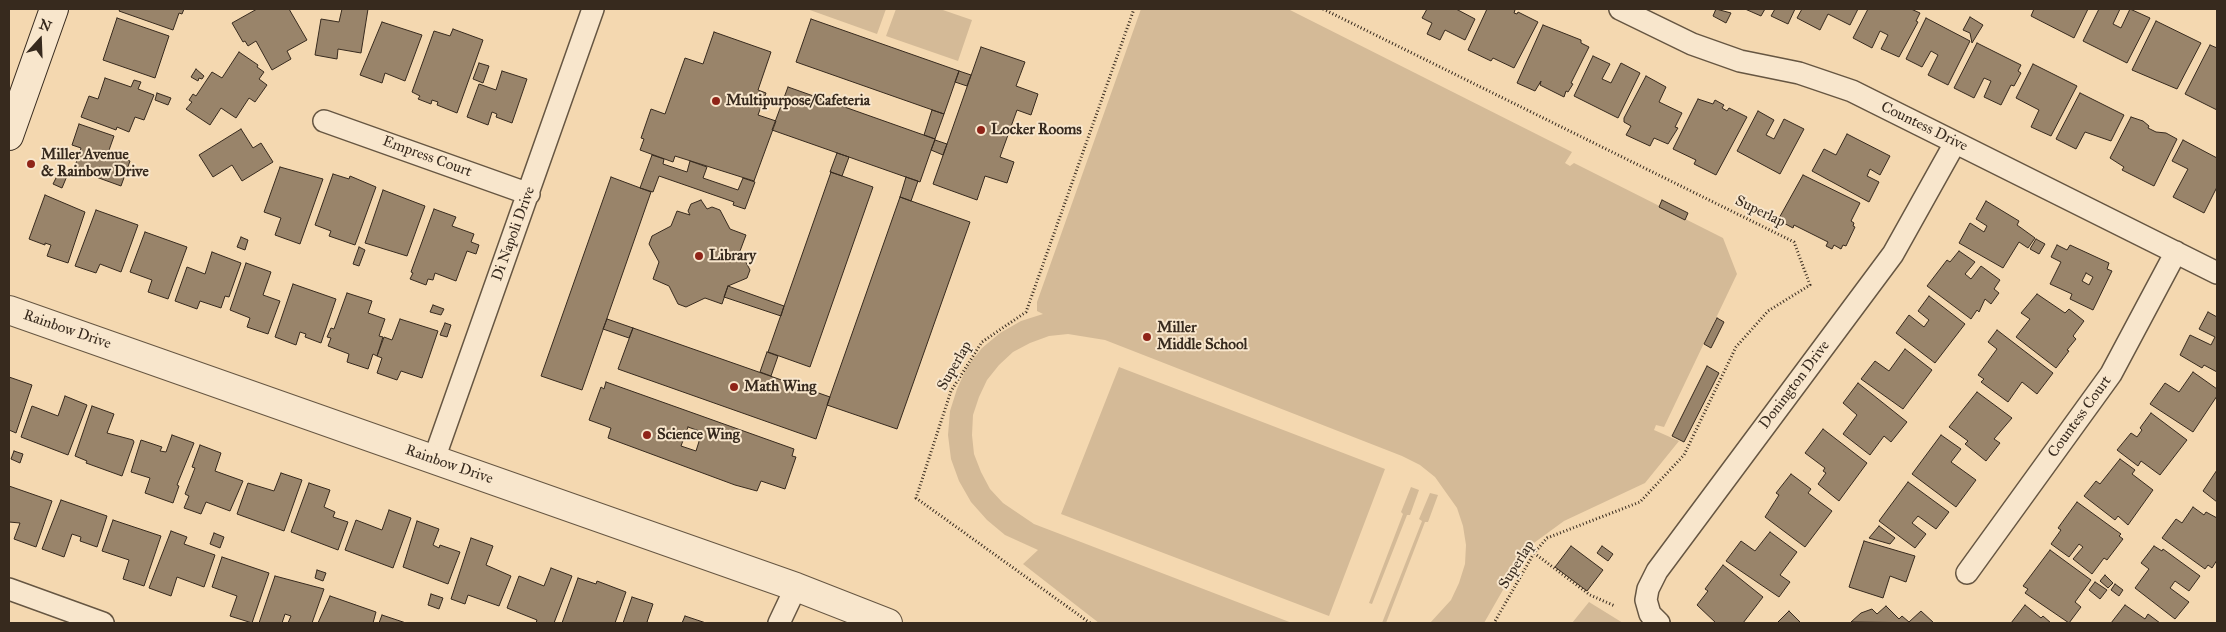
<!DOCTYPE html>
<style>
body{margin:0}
#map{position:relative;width:2226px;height:632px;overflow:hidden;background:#f4d8b0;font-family:"IM FELL Great Primer",serif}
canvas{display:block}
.frame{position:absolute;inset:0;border:10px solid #372a1e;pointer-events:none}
.north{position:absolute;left:15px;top:15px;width:50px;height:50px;-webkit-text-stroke:4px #f8e6cc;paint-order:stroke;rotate:20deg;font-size:14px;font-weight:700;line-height:20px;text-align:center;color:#372a1e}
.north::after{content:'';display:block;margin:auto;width:18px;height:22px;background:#372a1e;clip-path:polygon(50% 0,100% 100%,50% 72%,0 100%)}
</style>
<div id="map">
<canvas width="2226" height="632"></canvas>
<div class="frame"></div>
<div class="north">N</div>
</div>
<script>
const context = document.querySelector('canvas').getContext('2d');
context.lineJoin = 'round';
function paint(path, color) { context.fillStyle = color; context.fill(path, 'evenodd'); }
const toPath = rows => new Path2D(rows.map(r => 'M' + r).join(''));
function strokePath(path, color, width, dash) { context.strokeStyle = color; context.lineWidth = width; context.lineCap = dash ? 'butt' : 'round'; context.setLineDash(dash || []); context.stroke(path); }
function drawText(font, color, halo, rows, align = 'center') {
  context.font = font + ' "IM FELL Great Primer",serif'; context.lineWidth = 4; context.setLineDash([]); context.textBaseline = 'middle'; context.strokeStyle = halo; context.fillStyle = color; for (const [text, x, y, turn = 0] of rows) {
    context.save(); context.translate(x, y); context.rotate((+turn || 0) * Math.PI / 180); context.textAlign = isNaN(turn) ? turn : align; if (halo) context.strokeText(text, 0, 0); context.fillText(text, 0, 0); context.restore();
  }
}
const green = toPath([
 [807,9,886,9,877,34],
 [896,9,940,9,972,20,958,61,886,36],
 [1141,9,1288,9,1572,152,1565,163,1570,166,1574,163,1723,238,1737,274,1664,427,1656,425,1654,430,1679,441,1645,483,1564,521,1527,548,1484,623,1430,623,1451,600,1459,583,1465,564,1466,545,1463,526,1457,508,1435,477,1420,465,1402,456,1105,340,1068,334,1049,336,1030,343,1013,352,999,365,987,380,979,397,973,415,972,435,974,454,981,472,990,489,1003,503,1034,524,1292,623,1099,623,1023,564,1038,550,1005,535,987,520,971,502,959,481,951,459,948,435,950,411,957,389,967,367,982,348,1000,333,1021,321,1043,314,1037,311,1037,302],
 [1119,367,1385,469,1329,616,1061,514],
 [1411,487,1419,490,1410,515,1407,515,1372,604,1369,603,1403,514,1401,512],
 [1430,493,1438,495,1428,522,1425,522,1386,623,1382,623,1422,521,1419,519],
 [1589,602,1623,623,1572,623]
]);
const building = toPath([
 [120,9,184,9,182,14,179,13,173,30,119,11,120,9],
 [257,9,289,9,307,40,287,51,291,59,272,70,256,41,248,46,245,41,243,42,232,23,257,9],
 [342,9,368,9,361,53,338,49,337,59,315,55,321,19,339,22,342,9],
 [1427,9,1456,9,1475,19,1465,40,1445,30,1440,40,1427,34,1432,23,1422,18,1427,9],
 [1487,9,1513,9,1515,10,1514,13,1517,14,1518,12,1538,22,1514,68,1493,58,1491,61,1468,50,1487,9],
 [1716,9,1731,13,1726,23,1713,16,1716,9],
 [1745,9,1765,9,1761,16,1745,9],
 [1775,9,1795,9,1788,24,1771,16,1775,9],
 [1802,9,1858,9,1850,25,1828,14,1820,30,1797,18,1802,9],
 [1868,9,1911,9,1920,13,1916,21,1918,22,1899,57,1881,49,1888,35,1880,31,1872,48,1853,38,1868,9],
 [2034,9,2088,9,2074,38,2031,16,2034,9],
 [2099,9,2120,9,2113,24,2121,28,2130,9,2150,18,2127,63,2083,41,2099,9],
 [1970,17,1983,25,1972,43,1970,33,1963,30,1970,17],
 [117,18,169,36,155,78,103,60,117,18],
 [1926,18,1970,41,1948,85,1928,75,1938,55,1931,51,1922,67,1906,59,1926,18],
 [811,19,959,71,944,114,796,62,811,19],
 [2156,21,2201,43,2177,89,2132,70,2156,21],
 [382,22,422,35,405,81,385,73,382,83,360,75,382,22],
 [1543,25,1581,40,1581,43,1589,47,1571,83,1573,84,1568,92,1566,91,1564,97,1540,85,1541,81,1535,91,1517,83,1543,25],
 [453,29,483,40,457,113,437,105,438,102,432,100,431,104,418,99,420,96,412,92,434,31,450,36,453,29],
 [714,32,771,52,758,90,766,93,758,115,776,121,754,181,675,156,673,162,640,150,644,139,641,138,651,109,665,114,685,58,703,64,714,32],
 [1977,43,2021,65,2018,71,2021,73,2014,86,2011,85,2001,105,1984,97,1991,81,1984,78,1974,98,1954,88,1977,43],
 [2210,45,2217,48,2217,110,2185,94,2210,45],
 [981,47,1025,62,1016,86,1038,94,1031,115,1017,110,1000,157,1014,162,1007,183,985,176,977,200,933,184,981,47],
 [239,52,258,65,257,67,264,72,259,79,267,85,255,102,249,98,236,118,221,108,210,125,186,109,192,102,189,100,193,94,196,96,212,72,222,78,239,52],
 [1593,56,1610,64,1602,79,1611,83,1621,63,1640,73,1618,118,1574,96,1593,56],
 [479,63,489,66,483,83,473,79,479,63],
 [2033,64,2077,86,2051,136,2031,127,2039,110,2016,98,2033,64],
 [196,69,204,76,202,79,199,78,198,81,191,77,196,69],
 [502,71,527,79,512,123,496,117,497,114,492,112,488,125,467,117,479,84,496,90,502,71],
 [959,71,971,75,967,86,955,82,959,71],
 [1646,76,1666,87,1659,102,1682,113,1675,127,1678,128,1668,144,1654,138,1650,146,1626,135,1631,126,1624,122,1624,118,1646,76],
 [105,78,131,87,134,80,141,82,138,89,154,95,144,120,135,117,129,132,117,127,116,130,81,117,89,96,98,99,105,78],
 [788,87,935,139,920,182,772,130,788,87],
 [157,93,171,98,168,105,155,100,157,93],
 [2080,93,2124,115,2111,141,2085,132,2076,149,2056,139,2080,93],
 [1698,99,1713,104,1715,100,1724,105,1722,108,1727,111,1729,108,1747,117,1716,175,1694,164,1696,160,1673,149,1698,99],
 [932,110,944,114,935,139,924,135,932,110],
 [1758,111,1774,120,1766,135,1774,139,1784,119,1804,129,1780,174,1737,151,1758,111],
 [2131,117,2143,121,2149,126,2148,128,2156,132,2166,133,2177,139,2154,186,2122,170,2124,167,2110,158,2131,117],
 [79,124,114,136,108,153,130,161,121,186,74,169,81,148,72,145,79,124],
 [241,129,253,148,261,143,273,162,242,181,232,165,213,177,199,155,241,129],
 [1847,134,1890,156,1880,175,1870,169,1867,176,1879,182,1869,202,1812,171,1824,149,1836,155,1847,134],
 [935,140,947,144,943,155,931,150,935,140],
 [2183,140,2217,158,2217,187,2204,213,2173,197,2188,169,2172,161,2183,140],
 [837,153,849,157,842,176,830,172,837,153],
 [652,155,664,159,663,164,687,172,690,161,707,167,703,178,738,190,743,178,755,182,745,209,733,205,734,202,659,176,653,192,640,188,652,155],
 [280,167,323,179,300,244,275,235,281,218,264,212,280,167],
 [59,172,67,176,62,188,53,184,59,172],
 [831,172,873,187,810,367,768,352,831,172],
 [333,174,349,179,350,176,376,187,355,245,329,236,331,231,315,225,333,174],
 [1803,175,1860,203,1851,221,1854,223,1853,226,1855,227,1846,246,1843,245,1841,249,1834,245,1832,249,1826,246,1828,242,1794,225,1793,228,1778,220,1803,175],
 [611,177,651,192,582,390,541,376,611,177],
 [906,177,918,181,911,201,900,197,906,177],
 [383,190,425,206,407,256,365,243,383,190],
 [45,195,85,212,68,263,47,256,51,245,45,243,45,245,29,239,45,195],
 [900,197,970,222,897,429,827,405,900,197],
 [701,200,707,209,712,207,720,210,730,229,746,235,740,251,750,270,747,278,728,286,722,304,705,298,686,307,678,304,669,286,653,279,659,262,649,244,652,236,671,226,677,211,690,215,688,211,691,204,701,200],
 [1662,200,1688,213,1685,220,1659,207,1662,200],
 [1986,201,2019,221,2017,225,2035,238,2028,248,2019,242,2003,268,1959,243,1970,223,1984,232,1987,226,1976,219,1986,201],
 [434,209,456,217,452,226,474,234,471,242,479,245,476,254,467,251,456,281,435,273,433,280,428,279,426,285,410,279,413,273,411,272,434,209],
 [96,210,138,225,121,272,100,264,96,273,75,266,96,210],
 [145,232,187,247,168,299,148,292,152,280,130,272,145,232],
 [241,237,248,240,245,250,237,247,241,237],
 [2036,239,2045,244,2039,254,2030,249,2036,239],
 [2057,245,2067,250,2070,245,2109,263,2107,269,2112,271,2093,310,2070,299,2072,294,2050,284,2061,262,2051,257,2057,245],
 [2086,273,2093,277,2089,285,2082,281,2086,273],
 [359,247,365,250,359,266,353,264,359,247],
 [1959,251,1975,262,1965,274,1971,279,1981,266,2000,280,1994,289,1999,293,1991,304,1985,299,1979,312,1977,310,1971,319,1927,286,1947,260,1950,262,1959,251],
 [212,252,241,263,229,297,225,296,221,308,200,301,197,309,175,301,187,267,205,274,212,252],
 [246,263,271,272,263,295,280,301,268,334,247,327,250,318,230,310,246,263],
 [293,284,336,299,321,343,305,337,306,334,300,332,296,345,275,337,293,284],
 [728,286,784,306,781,316,724,297,728,286],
 [347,293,372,301,368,313,385,319,379,336,383,337,377,356,373,354,368,369,347,362,349,354,328,346,331,338,327,337,331,328,334,329,347,293],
 [2037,294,2065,313,2069,309,2084,321,2073,336,2076,339,2067,350,2069,351,2056,368,2016,337,2030,319,2021,313,2037,294],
 [1929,296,1965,324,1935,363,1896,333,1909,315,1924,327,1929,320,1918,311,1929,296],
 [433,305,444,309,441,315,430,312,433,305],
 [2208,312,2217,317,2217,372,2204,365,2202,368,2180,355,2190,335,2211,345,2215,337,2199,329,2208,312],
 [1717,318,1724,322,1711,348,1704,344,1717,318],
 [400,319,438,331,422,378,401,371,397,380,377,373,382,358,377,356,384,337,392,340,400,319],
 [607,319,633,328,629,338,603,329,607,319],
 [445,323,451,325,447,337,440,335,445,323],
 [633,328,830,397,816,439,618,369,633,328],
 [1997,330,2053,373,2037,394,2022,382,2008,402,1981,382,1984,379,1978,375,1997,349,1988,342,1997,330],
 [1905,349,1932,370,1903,409,1861,379,1875,361,1889,371,1905,349],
 [767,352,778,356,771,376,760,372,767,352],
 [1707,366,1719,373,1684,442,1672,436,1707,366],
 [2193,372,2217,389,2217,396,2193,432,2150,404,2165,383,2179,392,2193,372],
 [9,377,32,385,16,433,9,430,9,377],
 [606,382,794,449,792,456,796,457,785,489,761,481,757,491,735,485,608,438,611,428,589,420,601,387,604,389,606,382],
 [688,427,702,432,696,451,681,446,688,427],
 [1858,383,1907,422,1891,442,1884,436,1870,455,1843,434,1857,415,1843,403,1858,383],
 [1977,392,2012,418,1994,439,2000,443,1986,461,1965,444,1968,441,1949,427,1977,392],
 [65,396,87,405,68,455,21,437,32,406,58,416,65,396],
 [92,406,114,414,107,433,133,440,134,442,122,476,86,463,87,461,75,456,92,406],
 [2151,413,2187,440,2160,475,2141,461,2138,466,2117,450,2131,433,2137,437,2142,430,2140,428,2151,413],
 [1823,429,1867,463,1839,501,1818,484,1826,473,1823,471,1825,468,1805,453,1823,429],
 [172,435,194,443,177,485,179,486,173,503,145,493,150,478,131,472,141,440,162,447,160,451,166,452,172,435],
 [1941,435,1961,449,1951,462,1976,480,1956,507,1912,474,1941,435],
 [200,445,221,453,215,471,243,481,230,511,206,502,201,514,184,508,189,496,185,494,195,468,192,467,200,445],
 [14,451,23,454,20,463,11,459,14,451],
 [2120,459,2135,470,2132,474,2153,490,2128,525,2118,516,2115,520,2084,496,2096,481,2100,484,2120,459],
 [2217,470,2217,502,2203,491,2217,470],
 [281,473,302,480,284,531,237,514,248,483,274,491,281,473],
 [1791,474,1811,489,1808,493,1832,511,1805,547,1765,517,1779,495,1776,493,1791,474],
 [1908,482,1949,512,1936,529,1918,516,1912,523,1926,534,1915,548,1879,521,1908,482],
 [309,483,330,490,324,507,335,512,333,517,348,522,338,550,291,532,309,483],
 [9,486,52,501,36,547,14,539,20,523,9,522,9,486],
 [61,500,107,516,97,547,80,541,81,537,72,534,64,557,42,549,61,500],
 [2077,502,2121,534,2119,536,2123,539,2107,560,2104,558,2092,574,2073,559,2083,547,2079,544,2069,557,2051,544,2061,530,2058,528,2077,502],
 [2193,507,2204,515,2206,512,2217,518,2217,560,2212,568,2208,565,2205,569,2162,538,2176,519,2182,523,2193,507],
 [389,510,411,518,393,568,345,550,356,520,382,530,389,510],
 [113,520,161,536,144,586,123,579,129,560,102,551,113,520],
 [417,521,439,529,433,545,439,548,440,545,460,552,448,584,403,567,417,521],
 [1879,526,1895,538,1890,544,1869,538,1879,526],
 [171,531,187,537,184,544,215,555,204,587,177,577,171,596,149,588,171,531],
 [1770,532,1797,552,1780,575,1790,582,1779,597,1726,561,1741,541,1755,551,1770,532],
 [214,533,224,537,220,548,210,544,214,533],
 [471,538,493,546,486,565,511,576,499,606,468,595,465,604,451,599,471,538],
 [1864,541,1915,556,1906,582,1890,576,1883,598,1849,587,1864,541],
 [1571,546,1603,570,1587,591,1555,567,1571,546],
 [1602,546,1613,554,1608,561,1597,553,1602,546],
 [2154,546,2162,551,2163,549,2200,576,2189,591,2175,581,2170,588,2189,602,2175,619,2135,588,2149,569,2141,563,2154,546],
 [2050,550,2091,580,2075,602,2081,607,2069,623,2025,593,2028,589,2023,586,2050,550],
 [222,557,269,573,252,623,230,616,237,596,212,587,222,557],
 [1723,565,1763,597,1743,623,1716,623,1697,605,1708,591,1705,589,1723,565],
 [551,568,572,576,554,623,536,623,537,620,507,608,519,576,544,586,551,568],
 [317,570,326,573,323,581,315,578,317,570],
 [2105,575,2113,583,2108,588,2100,581,2105,575],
 [275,576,324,589,312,623,288,623,291,616,285,614,282,623,259,623,275,576],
 [578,578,596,584,597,581,626,592,615,623,562,623,578,578],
 [2095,582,2107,590,2100,599,2089,590,2095,582],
 [2115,584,2123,590,2119,596,2111,590,2115,584],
 [431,594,443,598,439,609,428,605,431,594],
 [330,596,376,612,373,623,318,623,330,596],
 [632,597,653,604,647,622,650,623,623,623,632,597],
 [2025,605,2041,618,2043,616,2051,623,2011,623,2025,605],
 [2125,605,2145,619,2148,614,2160,623,2111,623,2125,605],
 [1886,606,1899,619,1902,616,1909,622,1921,611,1934,623,1851,622,1861,613,1872,609,1877,614,1886,606],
 [1789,611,1801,623,1777,623,1789,611],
 [382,615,406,623,379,623,382,615],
 [685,616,706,623,682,623,685,616]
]);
const path = toPath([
 [1323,9,1794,242,1810,285,1768,311,1736,347,1684,455,1640,502,1547,538,1534,553,1494,623],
 [1534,553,1590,595,1615,606],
 [1090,623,916,498,951,391,982,342,1026,312,1134,9]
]);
const minor = toPath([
 [1620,9,1692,44,1740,61,1799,73,1852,91,2217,273],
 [324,121,529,194],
 [434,459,593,9],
 [1967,573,2111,374,2176,252],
 [9,589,103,623],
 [779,623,796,587],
 [1659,623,1650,614,1646,600,1648,589,1657,571,1893,254,1955,143]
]);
const tertiary = toPath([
 [9,310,796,587,888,623]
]);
const secondary = toPath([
 [9,136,54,9]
]);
const markers = [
 [716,101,5,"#8f2418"],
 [981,130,5,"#8f2418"],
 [31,164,5,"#8f2418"],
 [699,256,5,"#8f2418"],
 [1147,337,5,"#8f2418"],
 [734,387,5,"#8f2418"],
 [647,435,5,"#8f2418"]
];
const poiNames = [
 ["Multipurpose/Cafeteria",726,101],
 ["Locker Rooms",991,130],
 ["Miller Avenue",41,155],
 ["& Rainbow Drive",41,172],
 ["Library",709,256],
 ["Miller",1157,328],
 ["Middle School",1157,345],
 ["Math Wing",744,387],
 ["Science Wing",657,435]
];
const streetNames = [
 ["Countess Drive",1924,127,26],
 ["Empress Court",427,157,20],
 ["Superlap",1760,212,26],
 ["Di Napoli Drive",514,234,-70],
 ["Rainbow Drive",67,330,19],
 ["Superlap",955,366,-60],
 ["Donington Drive",1795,385,-53],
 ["Countess Court",2080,417,-54],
 ["Rainbow Drive",449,465,19],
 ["Superlap",1517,565,-58]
];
paint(green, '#d4ba97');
paint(building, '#99846a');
strokePath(building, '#372a1e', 1);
strokePath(minor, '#665642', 24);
strokePath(tertiary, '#665642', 30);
strokePath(secondary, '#372a1e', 30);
strokePath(path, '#372a1e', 3, [1, 2.5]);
strokePath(minor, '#f8e6cc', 21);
strokePath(tertiary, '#f8e6cc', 28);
strokePath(secondary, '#f8e6cc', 28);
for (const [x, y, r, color] of markers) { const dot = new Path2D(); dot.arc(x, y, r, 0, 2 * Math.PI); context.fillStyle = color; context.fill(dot); strokePath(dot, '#f8e6cc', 2); }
drawText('bold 15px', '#372a1e', '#f8e6cc', poiNames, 'left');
drawText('15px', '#372a1e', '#f8e6cc', streetNames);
</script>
